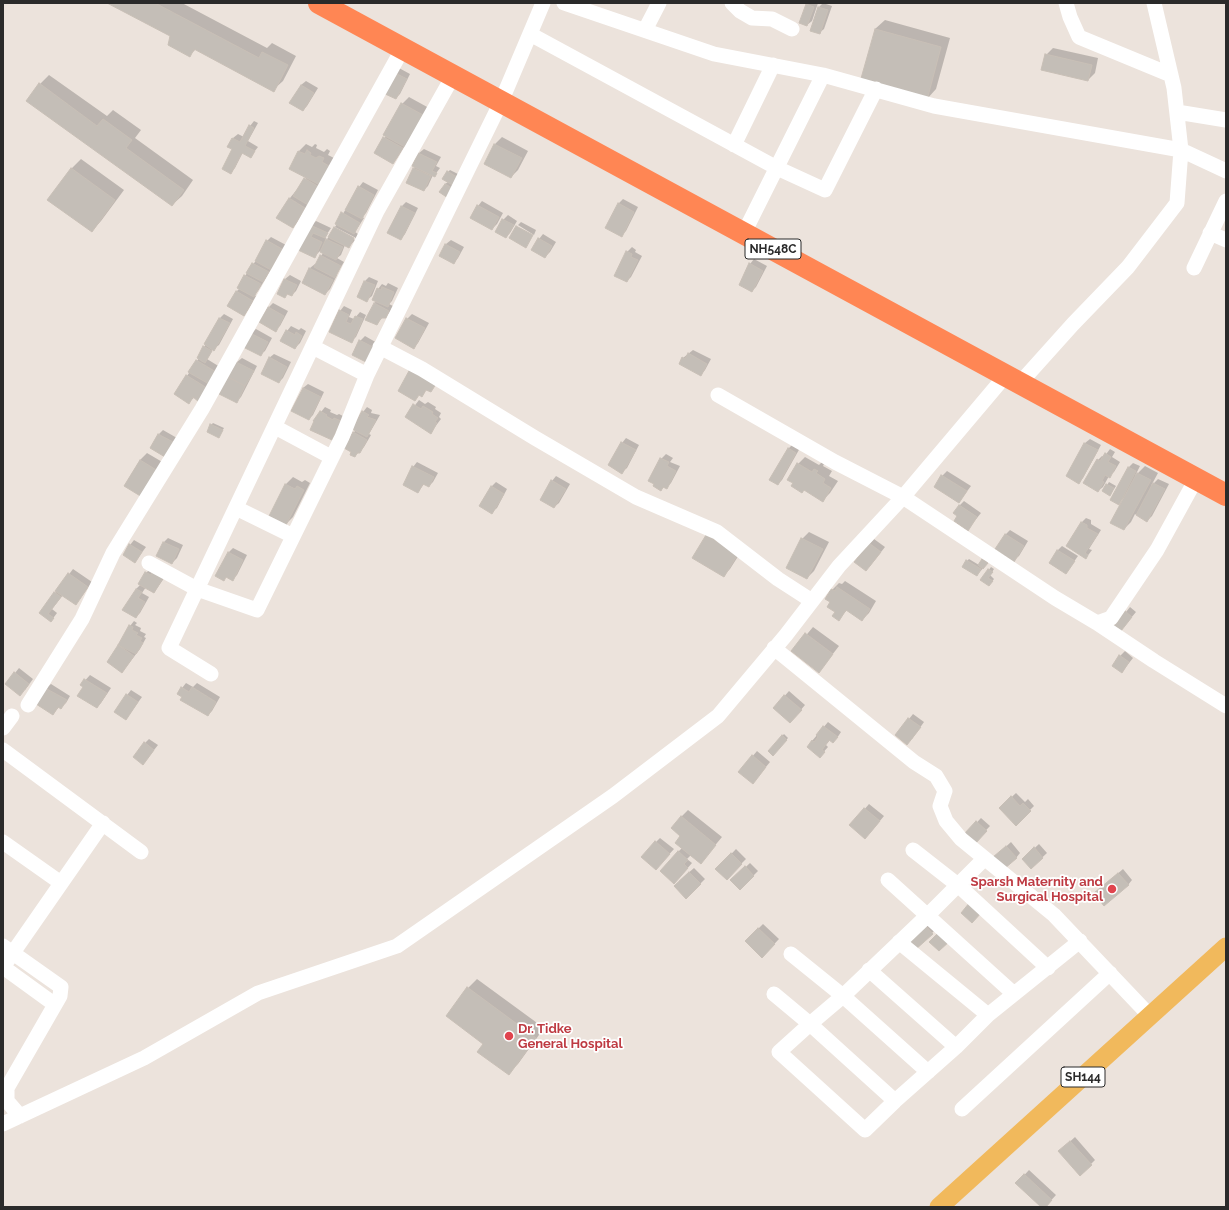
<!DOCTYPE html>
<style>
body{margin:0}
#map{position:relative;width:1229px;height:1210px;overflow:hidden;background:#ece3dc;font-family:Raleway,sans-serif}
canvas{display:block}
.frame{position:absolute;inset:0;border:4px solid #2a2a2a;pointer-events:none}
</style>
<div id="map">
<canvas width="1229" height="1210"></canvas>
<div class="frame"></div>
</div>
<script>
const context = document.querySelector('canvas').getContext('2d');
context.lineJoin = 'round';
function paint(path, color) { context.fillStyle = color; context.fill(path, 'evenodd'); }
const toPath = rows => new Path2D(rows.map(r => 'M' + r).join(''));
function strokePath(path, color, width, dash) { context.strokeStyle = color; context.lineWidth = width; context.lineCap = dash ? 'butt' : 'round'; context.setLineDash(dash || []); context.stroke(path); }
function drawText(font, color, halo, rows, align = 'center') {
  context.font = font + ' Raleway,sans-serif'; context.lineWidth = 3.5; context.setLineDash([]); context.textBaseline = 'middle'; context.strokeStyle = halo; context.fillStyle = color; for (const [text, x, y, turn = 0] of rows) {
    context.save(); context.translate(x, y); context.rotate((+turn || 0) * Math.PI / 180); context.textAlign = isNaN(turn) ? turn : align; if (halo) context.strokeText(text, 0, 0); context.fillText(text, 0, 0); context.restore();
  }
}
const shadow = toPath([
 [110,3,182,3,267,48,272,43,296,56,283,81,273,90,196,49,190,55,172,36],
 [809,3,818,3,812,21,807,25,807,5],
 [823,3,832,6,824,29,819,33,819,7],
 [885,20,950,38,936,89,927,99,875,29],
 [1053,48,1098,58,1095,73,1088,80,1046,55],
 [399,68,410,74,400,94,396,98,384,92],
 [49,75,107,116,113,110,141,130,135,138,193,180,182,196,172,205,40,84],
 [306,81,318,88,307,106,303,110,291,103,301,85],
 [409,97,429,108,397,158,393,163,375,152,386,136,402,104],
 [254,121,258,123,248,141,258,147,251,156,243,152,235,168,231,172,234,149,229,146,233,138,238,134,244,137,250,126],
 [502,137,528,151,518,170,511,177,485,164,495,144],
 [306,144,312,147,315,144,317,145,316,148,324,152,327,149,330,151,328,155,336,159,297,223,293,227,278,218,290,198,307,177,291,169,299,151],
 [424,149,441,157,436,166,440,168,434,176,433,175,428,186,424,190,414,168,415,167,413,166,419,153],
 [81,159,124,190,101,221,92,231,71,169],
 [450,170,462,176,450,195,445,184,448,182,448,172],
 [363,182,378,190,366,213,362,217,364,218,355,232,358,234,356,238,335,227,359,187],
 [623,199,638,207,626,231,621,236,618,204],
 [482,201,503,213,497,224,492,229,478,206],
 [406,202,418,208,405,234,401,239,388,232,402,206],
 [508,215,517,221,510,233,506,237,503,220],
 [316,221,331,228,325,237,326,238,325,242,334,229,355,240,349,247,345,245,341,255,337,258,344,262,336,275,337,275,330,289,325,294,303,282,310,268,315,264,316,264,323,253,320,251,315,256,300,249,311,225],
 [521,222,536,230,534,235,518,225],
 [543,234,556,242,550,252,545,257,539,239],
 [271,237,286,245,258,291,254,295,256,296,248,310,244,315,236,292,240,288,245,276,257,259,267,241],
 [451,240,464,247,458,258,454,263,440,256,446,244],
 [632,247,636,250,635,252,642,256,631,277,627,281,627,252],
 [754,259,767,266,756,287,752,291,750,264],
 [290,275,301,281,296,291,292,295,288,293,285,296,278,293,285,279],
 [369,277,378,281,372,296,367,300,358,296,365,281],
 [388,283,398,288,392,301,389,304,393,306,390,312,386,317,383,317,377,324,374,303,377,301,378,289,382,284,386,286],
 [273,303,288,311,280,326,275,330,269,307],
 [344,306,352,310,349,317,354,319,360,312,366,315,356,337,351,341,340,311],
 [224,314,233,319,219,345,213,349,207,359,220,367,211,383,188,403,175,394,199,358,198,358,220,318],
 [412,314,429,323,418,343,414,347,407,319],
 [291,326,299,330,301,328,306,331,300,343,295,348,287,331],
 [256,329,272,338,265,351,260,355,251,333],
 [365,336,379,344,372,357,353,354,360,341],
 [693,350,711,359,705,370,701,375,683,358],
 [274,354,291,362,283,378,279,382,269,358],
 [242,358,257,366,241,397,236,402,221,393,237,362],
 [308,384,324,392,313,415,309,419,303,388],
 [419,400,425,404,428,402,436,407,435,409,441,413,439,417,441,419,431,432,406,417],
 [325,407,331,410,330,412,337,415,339,414,345,417,336,435,331,439,321,412],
 [367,407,372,410,371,413,380,415,369,434,371,435,364,447,355,456,353,433,356,430,363,412],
 [213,423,224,428,220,435,211,425],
 [163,430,177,438,169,451,159,434],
 [626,438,639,445,627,468,622,472,622,443],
 [1090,439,1101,445,1083,478,1079,482,1067,476,1085,443],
 [793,444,800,448,782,480,778,484,788,449],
 [1110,449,1115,452,1112,457,1120,462,1114,472,1109,476,1103,487,1098,491,1098,460,1102,456,1104,457],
 [147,453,164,463,148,488,125,485,140,460],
 [666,454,673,458,670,462,680,466,671,483,666,488,664,487,661,490,661,459],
 [805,457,819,465,822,462,824,464,823,466,832,471,829,476,838,481,830,493,823,500,805,489,802,492,794,483,798,464],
 [417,462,438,473,433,482,429,486,424,484,418,492,413,467],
 [1133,463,1140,466,1135,476,1145,466,1158,473,1151,486,1158,479,1169,484,1152,516,1147,521,1135,514,1131,522,1124,529,1125,497,1118,503,1129,467],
 [947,471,971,486,959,502,942,476],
 [556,476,570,484,559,503,554,507,552,481],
 [293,477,302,482,305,480,310,483,293,517,286,524,270,516,286,484],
 [496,482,507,489,497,508,492,512,491,487],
 [1109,482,1116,486,1110,495,1103,491],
 [964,501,981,513,968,529,958,516,959,506],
 [1086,518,1091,520,1091,524,1101,530,1089,549,1092,550,1086,558,1068,546,1082,522],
 [1010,530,1028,541,1019,556,1014,560,1005,535],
 [809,532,829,542,814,571,807,578,802,539],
 [707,535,744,547,730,569,723,576],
 [168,538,183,545,177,558,172,563,157,556,164,542],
 [874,539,885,547,870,566,870,543],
 [134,540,146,547,135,562,130,545],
 [1062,546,1078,556,1066,573,1050,563,1058,550],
 [233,548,247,555,237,575,233,579,227,576,224,579,229,552],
 [985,558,989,561,979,573,967,561,969,559,979,565],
 [991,567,994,569,990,575,994,579,991,583,982,579],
 [151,568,167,574,158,587,154,592,146,587,142,593,149,597,140,613,136,617,136,589,141,584,140,584,146,573],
 [73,569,92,582,80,599,63,595,52,609,57,613,51,621,40,613],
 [845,581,876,601,869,613,862,620,847,610,839,619,831,602,832,590,839,583,842,584],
 [1130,607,1136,612,1121,630,1126,612],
 [134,621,137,623,135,625,141,628,140,631,146,634,144,637,146,638,140,649,126,667,119,646,130,626],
 [813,627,839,646,819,672,793,651],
 [1125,651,1133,658,1122,672,1120,656],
 [19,668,33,679,25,690,15,673],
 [90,675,111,688,101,703,97,707,84,687,81,685],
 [186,683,193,687,197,683,220,697,212,711,208,715,183,696,182,688],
 [51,684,70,696,66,703,61,707,60,706,53,714,46,688],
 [131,690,142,697,126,719,115,711],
 [789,691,805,705,794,718,774,708],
 [913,714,924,722,912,739,896,735],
 [828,722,841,732,837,738,830,740,826,745,828,747,820,756,812,741],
 [784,734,788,738,773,755,769,751],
 [149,739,158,745,147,759,145,743],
 [757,751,770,762,757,778,740,771],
 [1016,793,1025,802,1028,799,1034,806,1016,824,1000,808],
 [869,804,884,816,870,833,851,825],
 [688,810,722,837,707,855,691,855,687,859,692,863,679,878,678,852,682,848,681,817],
 [981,818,990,826,975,842,966,834],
 [660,838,674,849,656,869,656,842],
 [1011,842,1020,853,1016,858,999,853],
 [1039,844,1047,853,1031,868,1023,859],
 [736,849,746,859,727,878,717,869],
 [750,863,758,871,740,889,732,880],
 [694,868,705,879,686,898,679,881],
 [1123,869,1132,880,1128,885,1100,889],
 [928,919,937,928,916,949],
 [763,924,779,939,762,957,746,941],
 [477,979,544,1028,518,1064,508,1073,485,1043,468,988],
 [1075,1137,1095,1160,1091,1164,1064,1147],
 [1029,1170,1056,1195,1045,1207,1042,1207,1017,1183]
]);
const building = toPath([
 [107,3,155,3,259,58,262,52,288,65,274,92,194,49,190,57,168,45,170,36,107,3],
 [806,4,814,7,807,26,799,23,806,4],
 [818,7,828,10,820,34,810,31,818,7],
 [875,29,941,47,927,100,860,82,875,29],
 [1045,54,1092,65,1088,81,1041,70,1045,54],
 [393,72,407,79,396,99,383,93,393,72],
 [39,83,97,126,103,119,132,140,126,148,184,190,172,206,26,101,39,83],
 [301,85,314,93,303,111,289,103,301,85],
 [401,103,423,115,405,147,383,135,401,103],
 [249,125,254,128,245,146,255,151,251,158,242,153,231,174,222,169,232,149,227,147,232,138,240,142,249,125],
 [383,137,403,148,393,164,374,153,383,137],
 [494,144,522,158,511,178,484,164,494,144],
 [307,150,311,153,310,155,316,158,319,156,324,158,322,162,329,166,320,185,289,169,298,151,305,154,307,150],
 [418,153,437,162,432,171,437,173,435,177,412,166,418,153],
 [71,168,115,200,92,232,47,200,71,168],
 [413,168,431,176,424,191,406,183,413,168],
 [447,171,460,179,456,187,442,179,447,171],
 [304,178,319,187,308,205,293,196,304,178],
 [445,184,454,189,448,198,439,192,445,184],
 [358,186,374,195,362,219,345,210,358,186],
 [289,198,305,208,293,228,276,218,289,198],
 [618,203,634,212,622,237,605,228,618,203],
 [477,205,499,217,492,230,470,218,477,205],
 [401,206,415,213,401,240,387,233,401,206],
 [341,212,360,223,354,234,335,224,341,212],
 [502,219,514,225,506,238,495,232,502,219],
 [310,225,328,233,325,238,313,233,311,237,322,242,315,258,298,250,310,225],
 [516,226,533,235,526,248,509,238,516,226],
 [334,227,354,238,349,248,328,237,334,227],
 [538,238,552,246,545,258,531,250,538,238],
 [326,239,343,247,336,260,320,252,326,239],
 [266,240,282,249,271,270,255,261,266,240],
 [445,244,460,252,454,264,439,256,445,244],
 [626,251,632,254,631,257,638,260,627,282,614,276,626,251],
 [320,255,341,266,335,278,314,267,320,255],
 [252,263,269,272,263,282,246,273,252,263],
 [749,263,763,271,752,292,739,285,749,263],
 [309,268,333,280,325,295,302,283,309,268],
 [244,275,261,284,254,297,237,288,244,275],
 [284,279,297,285,292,296,287,294,285,298,277,294,284,279],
 [364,281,375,285,367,302,357,297,364,281],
 [382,287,394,292,388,307,372,300,377,288,381,290,382,287],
 [236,291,253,301,244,316,227,306,236,291],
 [374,303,389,311,386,318,381,318,377,325,365,320,374,303],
 [268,307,284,316,276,332,259,322,268,307],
 [339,310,349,315,346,322,351,324,355,316,363,319,352,343,329,332,339,310],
 [219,318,230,323,214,351,204,344,219,318],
 [406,318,425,328,414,349,395,338,406,318],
 [286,330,295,335,296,332,302,336,295,349,280,341,286,330],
 [250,333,268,342,261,356,243,347,250,333],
 [359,340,375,348,368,363,352,355,359,340],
 [203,346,212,351,205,363,197,358,203,346],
 [688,353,707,364,701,376,679,364,682,357,685,359,688,353],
 [269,357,287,367,279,383,261,374,269,357],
 [196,360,216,372,209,384,188,372,196,360],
 [236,362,254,371,245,386,228,377,236,362],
 [410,369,436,384,431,392,426,390,422,397,419,395,415,401,398,391,410,369],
 [186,375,207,388,199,402,193,397,189,404,174,394,186,375],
 [228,377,245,386,237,403,219,394,228,377],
 [303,388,321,397,309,420,291,411,303,388],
 [413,404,421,409,423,406,433,412,432,414,438,418,435,422,437,423,431,434,405,417,413,404],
 [320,411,327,415,326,416,333,420,334,418,341,421,332,440,310,430,314,421,313,421,320,411],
 [362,411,369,415,367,417,376,420,367,437,352,429,362,411],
 [210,424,223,430,219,438,207,432,210,424],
 [353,432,367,440,360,453,357,453,355,457,350,455,351,452,344,448,353,432],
 [158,434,173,442,165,457,150,448,158,434],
 [621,442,636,450,622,474,608,465,621,442],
 [1084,443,1098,450,1079,484,1066,476,1084,443],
 [788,448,796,453,778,485,769,480,788,448],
 [1105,453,1111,457,1108,462,1116,466,1110,478,1105,475,1102,481,1104,482,1098,492,1083,483,1097,459,1100,461,1105,453],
 [660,458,669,462,667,466,676,471,667,489,663,487,661,491,653,486,654,484,648,481,660,458],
 [140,460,158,471,142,497,124,486,140,460],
 [797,463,812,472,814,469,818,471,816,473,825,479,823,483,831,488,823,502,804,490,802,493,791,486,793,483,787,480,797,463],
 [412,466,434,477,429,487,423,484,418,493,403,485,412,466],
 [1128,467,1136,471,1119,505,1110,500,1128,467],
 [1137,473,1151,480,1124,530,1110,523,1137,473],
 [941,475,967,491,959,503,934,487,941,475],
 [551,480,566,489,554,508,540,500,551,480],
 [1153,483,1165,489,1147,522,1136,515,1153,483],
 [285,484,295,489,297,486,304,490,286,525,269,516,285,484],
 [1106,484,1114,488,1110,496,1102,491,1106,484],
 [491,486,504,494,492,514,479,506,491,486],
 [959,505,977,517,968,531,954,521,957,516,953,513,959,505],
 [1081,522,1087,525,1087,528,1098,534,1085,553,1088,555,1086,559,1066,546,1081,522],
 [1005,534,1024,546,1014,562,995,549,1005,534],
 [706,535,738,554,724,577,692,558,706,535],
 [801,538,823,549,807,579,786,568,801,538],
 [163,542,179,549,172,564,156,556,163,542],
 [869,543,881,552,866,571,854,562,869,543],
 [129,544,142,552,135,563,123,555,129,544],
 [1057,550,1075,561,1066,574,1049,563,1057,550],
 [228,552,243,560,233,581,226,577,224,581,215,576,228,552],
 [982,559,988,563,983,569,978,565,982,559],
 [966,560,981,569,977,576,962,567,966,560],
 [988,569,993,572,988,578,993,581,989,586,980,580,988,569],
 [145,572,151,575,152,572,163,578,154,593,138,584,145,572],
 [68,573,88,587,76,605,55,591,68,573],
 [837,587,870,609,862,621,846,610,839,621,832,616,835,612,827,607,830,602,825,599,831,589,835,591,837,587],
 [136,589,142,592,138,598,145,602,136,618,122,610,136,589],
 [54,592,61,597,48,614,54,618,51,622,39,613,54,592],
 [1125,611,1132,617,1121,631,1114,626,1125,611],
 [129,625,133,627,132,630,138,633,136,635,142,638,140,641,143,643,136,654,118,645,129,625],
 [805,633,833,654,819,673,791,651,805,633],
 [118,645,134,656,122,673,107,662,118,645],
 [1119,655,1129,662,1122,673,1112,666,1119,655],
 [14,672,29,684,20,696,5,684,14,672],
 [84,679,107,693,97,708,77,696,83,687,80,685,84,679],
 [181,687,189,692,192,687,216,702,208,716,180,700,182,697,177,694,181,687],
 [45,688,67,700,61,709,58,707,53,715,36,704,45,688],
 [126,694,138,702,126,720,114,712,126,694],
 [784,695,802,710,790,723,773,708,784,695],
 [908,718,921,727,907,745,895,735,908,718],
 [823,726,838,737,833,743,829,740,822,750,825,752,820,758,807,747,812,740,814,742,818,737,816,735,823,726],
 [782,735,787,740,773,756,768,751,782,735],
 [144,742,154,750,143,765,133,757,144,742],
 [752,755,766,767,753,784,738,772,752,755],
 [1011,796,1020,806,1023,803,1031,811,1016,826,999,808,1011,796],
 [864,808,880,821,865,839,849,825,864,808],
 [681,816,716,845,701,864,675,843,680,836,671,828,681,816],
 [976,821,987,831,975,844,964,834,976,821],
 [655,841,670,854,656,870,641,857,655,841],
 [1006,846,1017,858,1004,869,993,857,1006,846],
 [1034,847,1043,858,1031,869,1022,859,1034,847],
 [678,851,688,860,684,864,688,868,674,884,660,871,678,851],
 [731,853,742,864,727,880,715,869,731,853],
 [745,866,754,876,740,890,730,880,745,866],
 [689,872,701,884,686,899,674,886,689,872],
 [1118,873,1129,885,1104,906,1094,893,1118,873],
 [970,902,982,912,972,923,961,913,970,902],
 [923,923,933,934,915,950,905,940,923,923],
 [758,928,775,944,762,958,745,941,758,928],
 [941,930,951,940,939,951,929,942,941,930],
 [467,987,536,1038,509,1075,477,1052,483,1044,446,1016,467,987],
 [1070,1141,1092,1165,1080,1176,1058,1151,1070,1141],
 [1024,1174,1052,1200,1046,1207,1041,1207,1015,1183,1024,1174]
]);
const minor = toPath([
 [564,3,714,54,823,75,934,106,1181,150,1226,171],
 [732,3,740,11,752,18,772,19,792,29],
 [1066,3,1070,17,1079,37,1171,75],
 [645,30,659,3],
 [530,34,777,168,825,190,876,89],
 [1177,112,1226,120],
 [734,145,773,65],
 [744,233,823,75],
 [1210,233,1226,240],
 [1194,268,1226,201],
 [313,347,367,375],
 [380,347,422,369,535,438,636,497,717,532,778,579,812,601],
 [1020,383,1073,324,1128,267,1177,203,1181,150,1174,88,1154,3],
 [718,395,835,462,903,497,1055,598,1097,623,1111,618,1157,550,1196,479],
 [275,427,331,457],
 [236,508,293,536],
 [149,563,197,589,257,610,342,437,367,375,501,102,543,3],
 [1097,623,1154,661,1226,706],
 [774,648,914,762,936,776,945,791,940,806,946,821,961,839,1054,915,1150,1016],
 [211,674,169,648,377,211,453,76],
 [28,705,82,619,113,553,202,409,403,48],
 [3,728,12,716],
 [3,750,141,852],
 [3,842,61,883],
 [913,850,959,886,1048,968],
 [888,880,1014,994],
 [899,942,988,1015],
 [3,946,61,987,60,996,7,1088,7,1101,20,1116],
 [791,954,843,996,928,1072],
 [3,967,103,823],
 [3,967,54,1004],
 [869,970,956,1047],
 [774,994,810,1024,779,1052,865,1130,895,1101,956,1047,988,1015,1080,941],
 [895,1101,810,1024,843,996,928,915,984,859],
 [962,1109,1110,973],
 [3,1124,144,1058,258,993,397,946,613,796,718,716,786,635,839,566,903,497,1006,375]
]);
const major = toPath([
 [939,1207,1226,947]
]);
const highway = toPath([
 [319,3,1226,495]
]);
const markers = [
 [1112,889,5,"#e0444e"],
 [509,1036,5,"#e0444e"]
];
const shields = [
 [773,249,56],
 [1083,1077,44]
];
const shieldNames = [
 ["NH548C",773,249],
 ["SH144",1083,1077]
];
const healthNames = [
 ["Sparsh Maternity and",1103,882],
 ["Surgical Hospital",1103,897],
 ["Dr. Tidke",518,1029,"left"],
 ["General Hospital",518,1044,"left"]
];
paint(shadow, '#0003');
paint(building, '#c4beb7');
strokePath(building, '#c8bfb6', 1);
strokePath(minor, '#fff', 15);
strokePath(major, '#f1b95c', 19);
strokePath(highway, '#ff8654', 22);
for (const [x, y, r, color] of markers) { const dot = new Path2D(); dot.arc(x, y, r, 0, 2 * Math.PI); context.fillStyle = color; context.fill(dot); strokePath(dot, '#fff', 1.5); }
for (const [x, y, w] of shields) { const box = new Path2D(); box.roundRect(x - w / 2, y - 10, w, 20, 3); context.fillStyle = '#fff'; context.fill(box); strokePath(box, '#2a2a2a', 1); }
drawText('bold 12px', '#2a2a2a', null, shieldNames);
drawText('bold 13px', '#be3a42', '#fff', healthNames, 'right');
</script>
